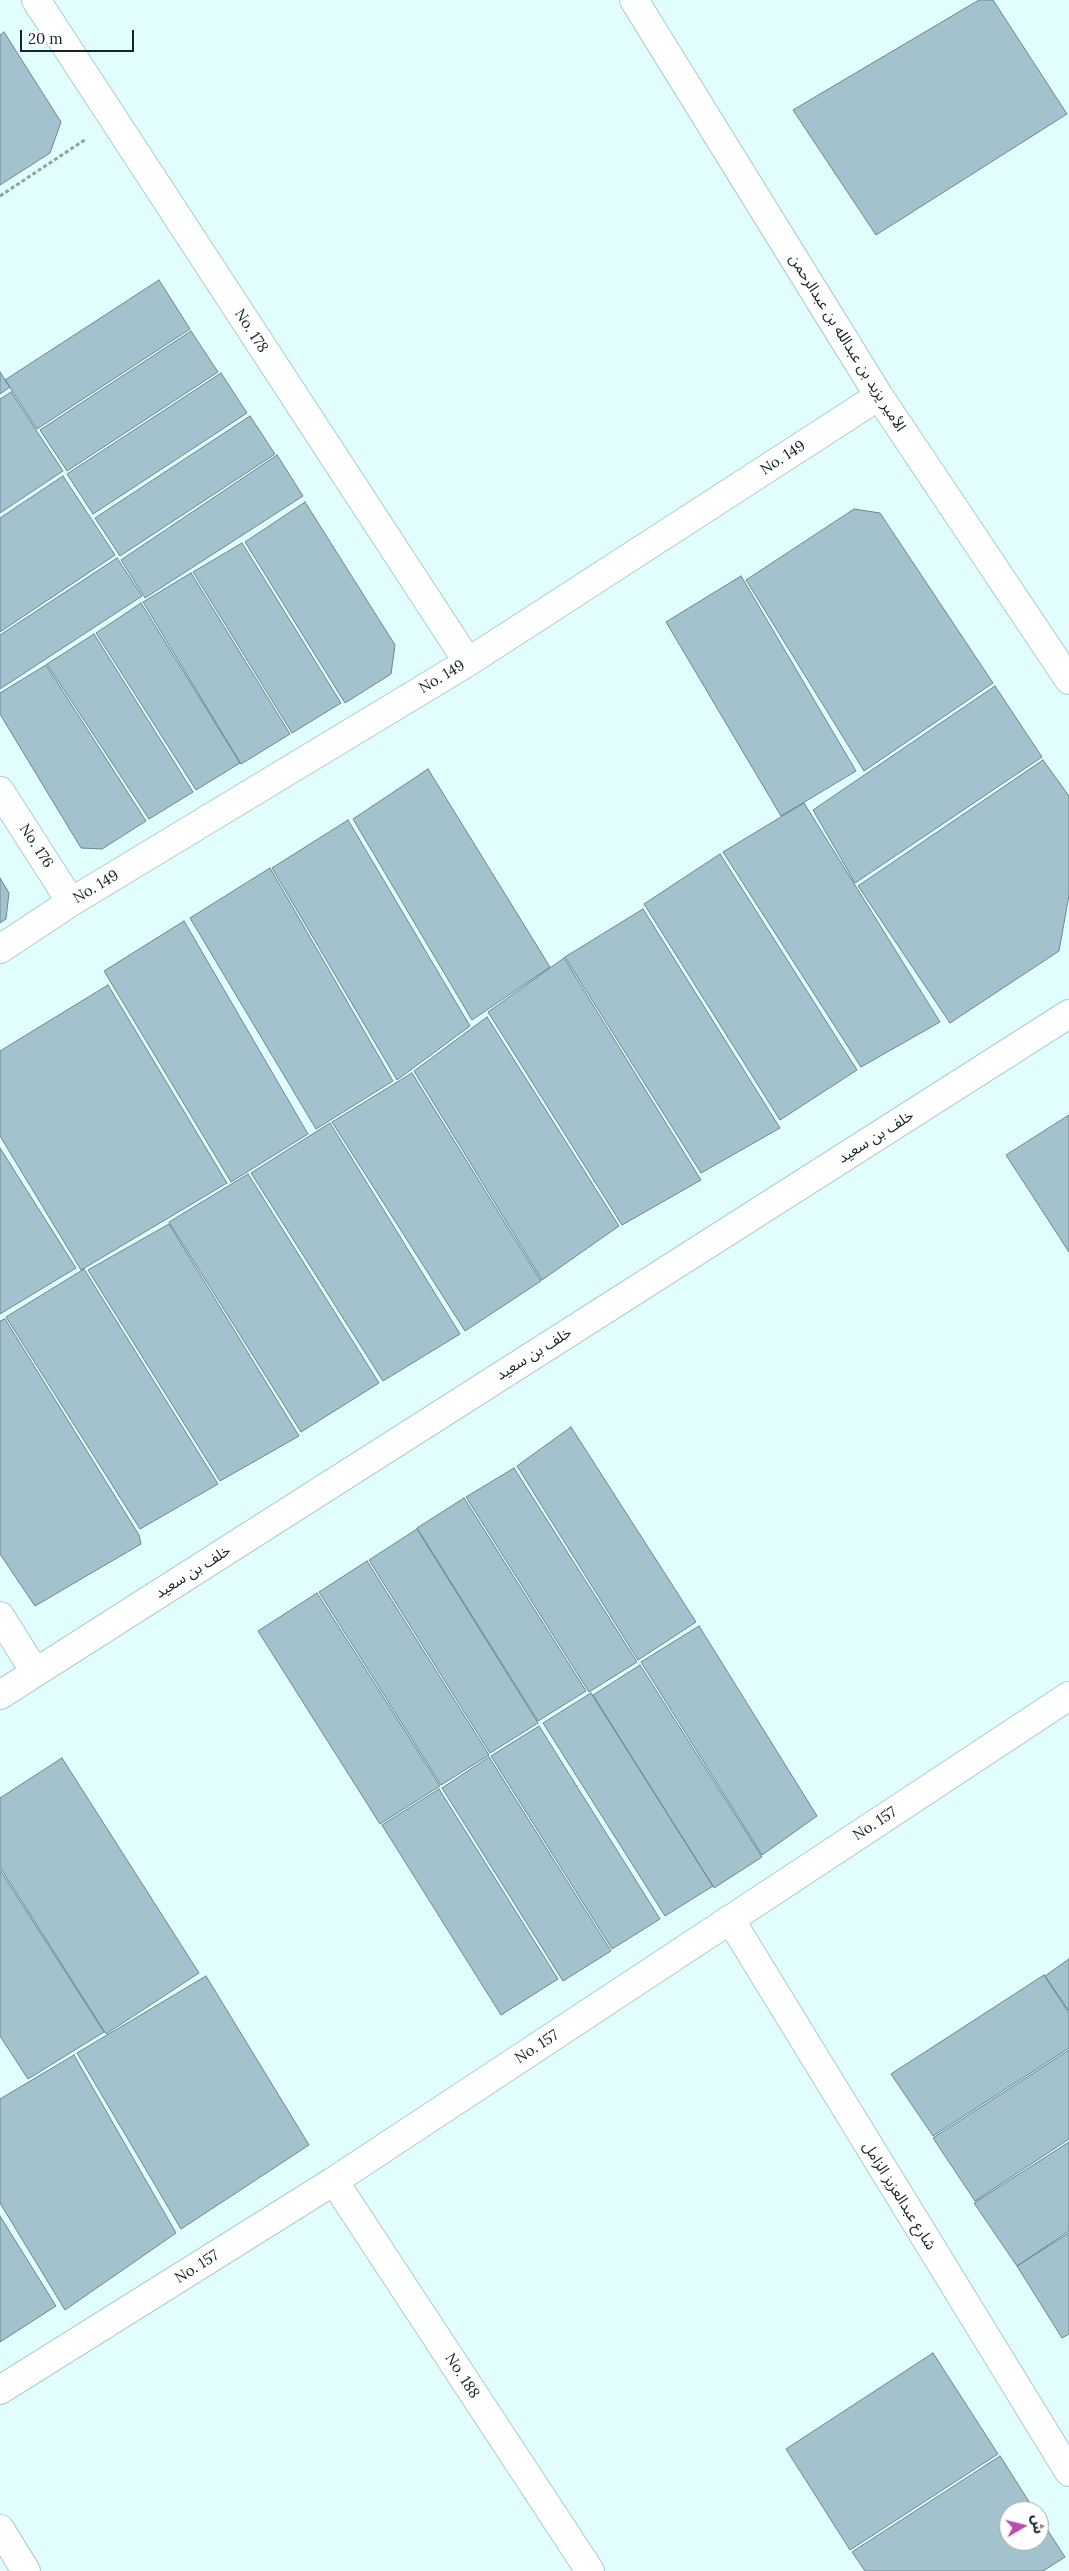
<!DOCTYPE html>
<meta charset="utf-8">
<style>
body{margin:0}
#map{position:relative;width:1069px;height:2571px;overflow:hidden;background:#e1fdfe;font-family:Lora,"Noto Sans Arabic",serif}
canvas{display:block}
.north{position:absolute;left:999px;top:2501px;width:50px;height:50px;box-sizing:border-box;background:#fff;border:1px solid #a2a7a7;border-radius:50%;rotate:82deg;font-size:14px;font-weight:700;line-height:20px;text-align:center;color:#162323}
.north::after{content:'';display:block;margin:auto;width:18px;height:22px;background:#b94fb1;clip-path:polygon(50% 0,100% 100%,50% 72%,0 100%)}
.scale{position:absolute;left:20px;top:30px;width:114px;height:22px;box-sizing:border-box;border:2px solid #162323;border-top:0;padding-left:6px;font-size:15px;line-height:18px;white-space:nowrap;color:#162323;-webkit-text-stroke:4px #fff;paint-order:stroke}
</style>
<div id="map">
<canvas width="1069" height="2571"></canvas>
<div class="north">ش</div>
<div class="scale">20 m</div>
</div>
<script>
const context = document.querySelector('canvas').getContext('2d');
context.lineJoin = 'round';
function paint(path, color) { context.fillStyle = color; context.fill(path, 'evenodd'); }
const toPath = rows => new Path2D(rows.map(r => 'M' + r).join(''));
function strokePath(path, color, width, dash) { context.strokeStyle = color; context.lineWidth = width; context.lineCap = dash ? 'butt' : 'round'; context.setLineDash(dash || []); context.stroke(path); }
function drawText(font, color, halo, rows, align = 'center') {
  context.font = font + ' Lora,"Noto Sans Arabic",serif'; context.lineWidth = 4; context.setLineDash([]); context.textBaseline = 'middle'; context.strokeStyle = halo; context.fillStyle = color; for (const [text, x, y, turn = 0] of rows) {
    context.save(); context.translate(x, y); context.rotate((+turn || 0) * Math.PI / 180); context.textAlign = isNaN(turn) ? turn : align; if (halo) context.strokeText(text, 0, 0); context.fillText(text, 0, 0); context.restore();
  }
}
const building = toPath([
 [979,0,993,0,1067,114,876,235,793,110,979,0],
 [4,32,61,122,50,153,0,185,0,35,4,32],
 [159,280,190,329,37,429,5,380,159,280],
 [191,331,218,372,67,471,40,430,191,331],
 [0,372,10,387,0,394,0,372],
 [221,373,247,413,93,514,67,474,221,373],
 [11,392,63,471,0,513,0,399,11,392],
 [250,416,275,454,120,556,95,518,250,416],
 [277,455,303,496,145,598,121,560,277,455],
 [63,476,115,555,0,632,0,518,63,476],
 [305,502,395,645,391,674,345,703,245,542,305,502],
 [854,509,880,513,993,683,864,771,746,580,854,509],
 [242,543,341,703,292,733,193,572,242,543],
 [117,558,142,596,0,689,0,635,117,558],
 [191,573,290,734,241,764,143,602,191,573],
 [741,576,856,771,781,816,666,622,741,576],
 [141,603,240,763,196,790,96,633,141,603],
 [94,634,193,792,149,819,47,664,94,634],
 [46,665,146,821,102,849,81,848,0,714,0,693,46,665],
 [995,686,1042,757,855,883,813,810,995,686],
 [1043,760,1069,796,1069,895,1059,951,950,1023,858,886,1043,760],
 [428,769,550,967,472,1020,353,819,428,769],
 [804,803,940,1022,861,1067,723,852,804,803],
 [348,820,470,1026,397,1080,272,868,348,820],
 [720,854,857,1070,780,1120,644,904,720,854],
 [270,868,393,1081,316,1129,190,918,270,868],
 [0,878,9,893,6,919,0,923,0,878],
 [643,909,780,1128,701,1173,565,957,643,909],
 [184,921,308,1134,231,1182,104,971,184,921],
 [564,958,701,1180,622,1225,488,1012,564,958],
 [108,985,227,1183,81,1270,0,1136,0,1051,108,985],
 [487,1017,619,1226,542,1280,414,1071,487,1017],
 [412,1073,541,1281,465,1331,332,1122,412,1073],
 [1069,1115,1069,1252,1006,1155,1069,1115],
 [330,1123,460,1334,383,1381,251,1173,330,1123],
 [0,1148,76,1268,0,1314,0,1148],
 [248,1174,379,1383,301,1432,169,1222,248,1174],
 [169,1224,299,1436,220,1481,88,1270,169,1224],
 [84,1269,218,1484,140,1529,6,1317,84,1269],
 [5,1319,139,1535,141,1544,35,1606,0,1554,0,1321,5,1319],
 [571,1427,696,1622,638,1660,517,1466,571,1427],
 [514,1468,637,1662,589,1692,466,1497,514,1468],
 [464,1498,586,1691,538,1721,417,1528,464,1498],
 [417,1529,538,1723,490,1753,369,1560,417,1529],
 [367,1561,489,1755,441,1785,319,1592,367,1561],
 [317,1593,440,1786,380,1824,258,1631,317,1593],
 [699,1626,817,1816,762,1855,641,1662,699,1626],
 [640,1665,762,1857,714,1888,593,1695,640,1665],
 [591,1693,713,1886,665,1916,543,1723,591,1693],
 [539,1726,660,1919,612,1949,491,1756,539,1726],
 [489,1757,611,1951,563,1981,442,1788,489,1757],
 [62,1758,199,1973,106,2034,0,1867,0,1798,62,1758],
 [439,1789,558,1979,501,2015,382,1825,439,1789],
 [0,1870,104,2032,28,2079,0,2036,0,1870],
 [1069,1959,1069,2011,1045,1976,1069,1959],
 [1044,1975,1069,2013,1069,2048,933,2136,891,2074,1044,1975],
 [206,1976,309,2145,181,2229,77,2053,206,1976],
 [1069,2050,1069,2139,975,2201,933,2138,1069,2050],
 [74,2055,176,2233,65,2310,0,2203,0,2099,74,2055],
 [1069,2142,1069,2231,1017,2266,974,2203,1069,2142],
 [0,2216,56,2306,0,2342,0,2216],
 [1069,2233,1069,2334,1062,2338,1017,2266,1069,2233],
 [933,2353,998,2454,850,2550,786,2449,933,2353],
 [1000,2456,1035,2511,1009,2511,1009,2541,1039,2541,1039,2517,1065,2557,1043,2571,865,2571,852,2552,1000,2456]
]);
const path = toPath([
 [0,196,86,139]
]);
const minor = toPath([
 [36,0,468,662],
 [634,0,879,396,1069,680],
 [0,791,71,902],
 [0,949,71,902,468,662,879,396],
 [0,1616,35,1672],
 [0,1695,1069,1014],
 [730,1919,1069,2472],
 [334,2181,590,2571],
 [0,2390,334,2181,1069,1696],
 [0,2529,26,2571]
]);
const streetNames = [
 ["No. 178",251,331,57],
 ["الأمير يزيد بن عبدالله بن عبدالرحمن",847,343,58],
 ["No. 149",783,458,-33],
 ["No. 149",442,677,-31],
 ["No. 176",36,846,57],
 ["No. 149",96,887,-31],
 ["خلف بن سعيد",876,1137,-32],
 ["خلف بن سعيد",534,1354,-32],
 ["خلف بن سعيد",193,1572,-32],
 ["No. 157",875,1824,-33],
 ["No. 157",537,2047,-33],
 ["شارع عبدالعزيز الزامل",899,2196,58],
 ["No. 157",197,2267,-32],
 ["No. 188",462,2376,57]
];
paint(building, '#a4c2ce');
strokePath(building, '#6a8792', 1);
strokePath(minor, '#aacdcd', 30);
strokePath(path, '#8da3a4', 3, [4, 2.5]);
strokePath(minor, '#fff', 28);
drawText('15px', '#162323', '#fff', streetNames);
</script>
